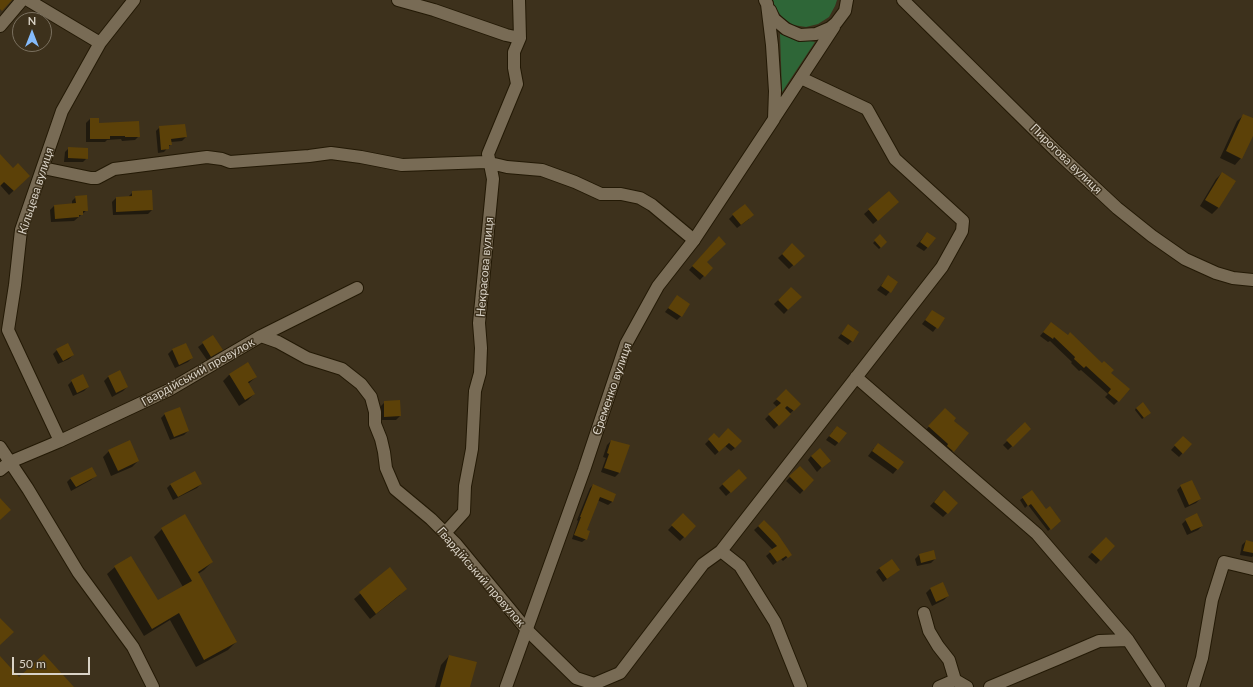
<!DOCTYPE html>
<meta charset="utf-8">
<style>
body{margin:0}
#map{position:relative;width:1253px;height:687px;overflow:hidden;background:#3d311c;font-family:Lato,sans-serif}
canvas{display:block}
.north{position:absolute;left:12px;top:12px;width:40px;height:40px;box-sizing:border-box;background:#3d311c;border:1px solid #7b7160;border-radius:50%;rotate:0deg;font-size:11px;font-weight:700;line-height:16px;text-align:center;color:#d9d2c6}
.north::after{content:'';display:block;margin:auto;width:14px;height:18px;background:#85bbfb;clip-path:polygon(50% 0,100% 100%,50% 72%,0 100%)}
.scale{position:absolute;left:12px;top:657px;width:78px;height:18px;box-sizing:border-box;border:2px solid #d9d2c6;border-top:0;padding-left:5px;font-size:12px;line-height:14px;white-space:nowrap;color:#d9d2c6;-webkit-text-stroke:3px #3d311c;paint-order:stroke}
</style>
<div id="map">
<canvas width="1253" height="687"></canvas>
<div class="north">N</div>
<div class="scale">50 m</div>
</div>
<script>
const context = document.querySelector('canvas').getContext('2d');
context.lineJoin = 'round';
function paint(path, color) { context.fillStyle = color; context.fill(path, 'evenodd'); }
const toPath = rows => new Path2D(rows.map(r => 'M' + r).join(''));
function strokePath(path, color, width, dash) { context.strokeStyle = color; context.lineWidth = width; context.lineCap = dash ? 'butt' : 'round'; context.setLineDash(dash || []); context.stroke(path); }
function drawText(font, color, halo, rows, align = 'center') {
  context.font = font + ' Lato,sans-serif'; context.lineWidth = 3; context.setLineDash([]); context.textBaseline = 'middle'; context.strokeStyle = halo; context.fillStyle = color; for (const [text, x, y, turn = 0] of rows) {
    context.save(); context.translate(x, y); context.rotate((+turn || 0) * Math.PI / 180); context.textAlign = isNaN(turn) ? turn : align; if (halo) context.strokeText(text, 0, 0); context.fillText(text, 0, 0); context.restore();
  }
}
const green = toPath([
 [773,0,837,0,835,6,829,17,818,24,806,27,793,25,783,18,775,8],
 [780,34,815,42,782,92]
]);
const shadow = toPath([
 [1244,115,1253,119,1253,134,1241,158,1235,165,1220,158,1237,121],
 [90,119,99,124,139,136,135,140,122,141,121,139,107,140,105,142,86,142,86,123],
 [160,127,186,137,182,141,171,142,171,144,164,152,158,153,156,131],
 [69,148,87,158,83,162,64,162,65,152],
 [0,155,13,169,29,176,9,195,0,185],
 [1222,173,1235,181,1218,208,1212,214,1200,206,1216,179],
 [133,192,152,210,148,214,113,215,112,202,116,198,129,197,129,196],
 [889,192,894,206,873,224,864,214],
 [76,197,87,210,74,221,51,222,50,210,54,206,72,205,72,201],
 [733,215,749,219,737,228,729,219],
 [927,233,928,247,924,251,916,246],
 [880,236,886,242,879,249,873,243],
 [792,245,803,256,789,269,778,258],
 [705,252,705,263,711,268,700,280,689,270],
 [888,277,897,283,886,296,877,290],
 [791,288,800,297,784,314,774,304],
 [677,297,681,316,677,320,665,312],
 [932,311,943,319,933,332,922,324],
 [1051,323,1110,373,1118,401,1114,405,1105,397,1108,394,1081,370,1079,371,1071,363,1072,362,1050,341,1048,342,1040,336],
 [848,325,852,341,848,345,838,338],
 [213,336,222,350,218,353,207,360,198,347],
 [185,344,192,358,188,362,175,368,168,354,172,350],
 [57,350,73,355,69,359,58,364,53,354],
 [247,363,256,377,248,384,254,394,248,400,239,406,223,381,229,375],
 [119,372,127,387,123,391,112,397,104,381,108,377],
 [72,381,88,387,84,391,73,396,68,385],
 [786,391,800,404,774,429,765,419,777,407,773,403],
 [385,402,400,416,396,420,381,420,381,406],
 [1136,408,1148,415,1142,419,1135,410],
 [941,413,968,433,949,455,925,431],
 [165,414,188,431,184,435,170,440,161,418],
 [1025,424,1030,429,1008,450,1003,445],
 [728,430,735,448,731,451,725,446,715,455,705,444,714,435,719,439],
 [833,431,838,443,835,446,826,440],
 [1183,437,1191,444,1179,457,1171,450],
 [611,441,619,473,615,477,601,472,606,458,603,457,607,445],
 [874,448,903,462,893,474,868,456],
 [109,451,138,461,132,467,111,476,103,457],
 [811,456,825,464,817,472,808,460],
 [800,467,813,480,800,494,786,481],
 [95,476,91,480,71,491,67,482,71,478],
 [742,482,726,496,719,488,723,484],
 [171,484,201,484,197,488,173,500,167,488],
 [593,485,615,494,612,502,608,505,597,500,586,530,586,539,582,542,572,539,578,521,577,520,590,488],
 [1181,486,1200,499,1196,503,1185,508,1177,490],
 [1032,491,1045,511,1057,523,1048,531,1028,505,1025,508,1020,500],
 [940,495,957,503,943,517,930,506],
 [683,514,695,526,680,541,668,530],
 [1186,520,1202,526,1198,530,1187,535,1182,524],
 [764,521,791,554,783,561,781,559,773,565,766,556,773,550,754,530],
 [162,529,212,562,204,570,198,574,236,642,228,650,196,667,170,620,144,636,107,574,115,567,157,602,183,587,154,537],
 [1106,538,1114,546,1096,564,1088,557],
 [1246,541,1253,543,1253,556,1252,557,1240,555,1242,545],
 [919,555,935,559,931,563,917,566,915,559],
 [880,568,899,570,883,582,876,572],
 [390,569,400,595,370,619,354,599],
 [943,583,948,596,944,600,932,606,926,593,930,589],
 [449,656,469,687,435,687,441,665]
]);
const building = toPath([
 [0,0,12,0,2,11,0,9],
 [1243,114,1253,118,1253,136,1242,159,1226,151],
 [90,118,99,118,99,123,139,121,140,137,125,137,125,136,110,136,110,139,90,139],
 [185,124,187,137,171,139,172,145,169,145,169,149,161,150,159,126],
 [68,147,88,148,88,159,68,158],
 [0,154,13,168,18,163,30,176,14,191,4,182,0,186],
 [1222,172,1236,181,1219,208,1205,200],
 [152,190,153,210,116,212,116,197,132,196,132,191],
 [889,191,899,202,878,221,868,209],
 [87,195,88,211,83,211,83,215,79,215,79,217,55,219,54,205,76,203,75,196],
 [745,204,754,215,741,225,732,214],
 [927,232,936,238,928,248,920,242],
 [880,234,887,242,881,248,874,240],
 [719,236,726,244,707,262,713,268,705,277,692,266,709,247],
 [792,243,805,256,794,266,782,254],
 [888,275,898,282,891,293,881,286],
 [791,287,802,297,788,310,778,300],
 [677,295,690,304,682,317,668,308],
 [932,310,945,318,938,329,925,320],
 [1051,322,1068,335,1070,332,1102,363,1104,361,1114,370,1111,373,1130,389,1119,402,1108,393,1111,389,1086,366,1084,368,1074,359,1075,357,1054,337,1053,339,1043,332],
 [848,324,859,332,853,342,841,334],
 [213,335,223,350,211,357,202,342],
 [68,343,74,355,63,361,56,349],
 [186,343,193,358,179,365,172,349],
 [248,362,257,377,248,382,255,394,245,400,229,374],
 [120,370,128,387,116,393,108,376],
 [83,374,89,387,77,393,71,380],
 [786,389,801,404,794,411,787,406,785,408,791,414,779,426,768,414,781,403,776,399],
 [400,400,401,416,384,417,384,401],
 [1143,402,1151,413,1144,418,1136,408],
 [180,407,189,431,174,437,164,413],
 [945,408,956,418,954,421,969,433,954,452,947,446,948,444,928,426],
 [1025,422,1031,429,1013,447,1006,440],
 [837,426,847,433,839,443,829,436],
 [728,428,742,441,735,448,729,443,719,452,708,439,714,433,719,438],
 [1183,436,1192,444,1183,454,1174,445],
 [130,440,139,461,118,471,108,450],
 [611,440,630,445,620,473,604,468,609,454,607,453],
 [878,443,904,462,898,470,872,451],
 [820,448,831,461,822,468,811,456],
 [800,466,814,480,804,491,789,476],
 [92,467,97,476,76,487,70,478],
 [739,469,747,478,731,493,722,484],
 [195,471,202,484,178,497,170,484],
 [1192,480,1201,499,1189,505,1180,485],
 [593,484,616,494,613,502,600,497,587,530,590,531,587,540,574,535,581,517,580,517],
 [944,490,958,503,948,514,934,502],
 [1032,490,1046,509,1050,506,1061,521,1051,530,1031,504,1028,506,1022,497],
 [0,498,11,510,0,520],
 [683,513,696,526,685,538,671,525],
 [1197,513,1203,526,1191,531,1185,519],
 [185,514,213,562,198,572,237,642,204,660,179,613,152,629,114,566,131,556,158,600,192,581,161,528],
 [764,520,777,533,792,555,788,558,786,556,777,562,769,551,777,546,758,526],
 [1106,537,1115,546,1101,561,1091,552],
 [1246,540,1253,542,1253,553,1243,551],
 [934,550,936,559,921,563,919,554],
 [892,559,900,570,887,579,879,568],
 [390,567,407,589,376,614,359,592],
 [943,582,949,596,936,602,930,588],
 [0,618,14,632,0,645],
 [44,654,74,687,0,687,0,656,19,677],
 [449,655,477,662,470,687,440,687]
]);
const street = toPath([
 [28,0,100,43],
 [398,0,434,10,506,35,520,38],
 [903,0,1058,153,1117,208,1152,236,1185,259,1216,273,1233,278,1253,280],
 [0,26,22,0],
 [43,168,91,178,97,178,114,169,207,157,222,159,230,162,309,156,331,153,361,157,402,165,486,162,507,167,542,170,575,182,601,194,621,194,640,198,652,205,694,240],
 [261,336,357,288],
 [856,377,1037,534,1128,640,1159,687],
 [60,441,8,330,15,285,21,230,62,111,100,43,134,0],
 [0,447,28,489,78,572,133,647,153,687],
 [0,470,10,462,60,441,169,390,261,336,278,342,307,358,342,369,361,384,371,397,375,412,375,424,381,439,384,452,386,468,395,489,431,519,456,544,527,630,576,678,594,684,620,673,703,564,721,551,740,566,775,622,801,687],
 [445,533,464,512,465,486,472,449,475,391,480,373,481,348,479,323,493,179,488,154,517,84,514,68,514,52,520,38,519,0],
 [721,551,942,267,962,231,963,221,895,159,867,109,801,78],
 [924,613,929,631,938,646,949,660,955,680,967,687],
 [939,687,955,680],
 [990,687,1057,659,1099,641,1128,640],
 [1193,687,1202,658,1212,600,1224,562,1253,569]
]);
const secondary = toPath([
 [770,10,774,19,786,29,800,35,816,34,830,28,836,23,845,11,847,0],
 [775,117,834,27],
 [506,687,584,470,626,344,658,286,694,240,774,119,775,91,772,45,767,4,765,0]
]);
const streetNames = [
 ["Пирогова вулиця",1066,159,44],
 ["Кільцева вулиця",36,191,-72],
 ["Некрасова вулиця",485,267,-85],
 ["Гвардійський провулок",198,372,-29],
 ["Єременко вулиця",612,389,-71],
 ["Гвардійський провулок",481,577,49]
];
paint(green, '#2e6637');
paint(shadow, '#0007');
paint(building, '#5c4108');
strokePath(street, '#231905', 14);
strokePath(secondary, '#231905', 14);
strokePath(street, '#786b55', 12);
strokePath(secondary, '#786b55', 12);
drawText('12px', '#d9d2c6', '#3d311c', streetNames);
</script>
